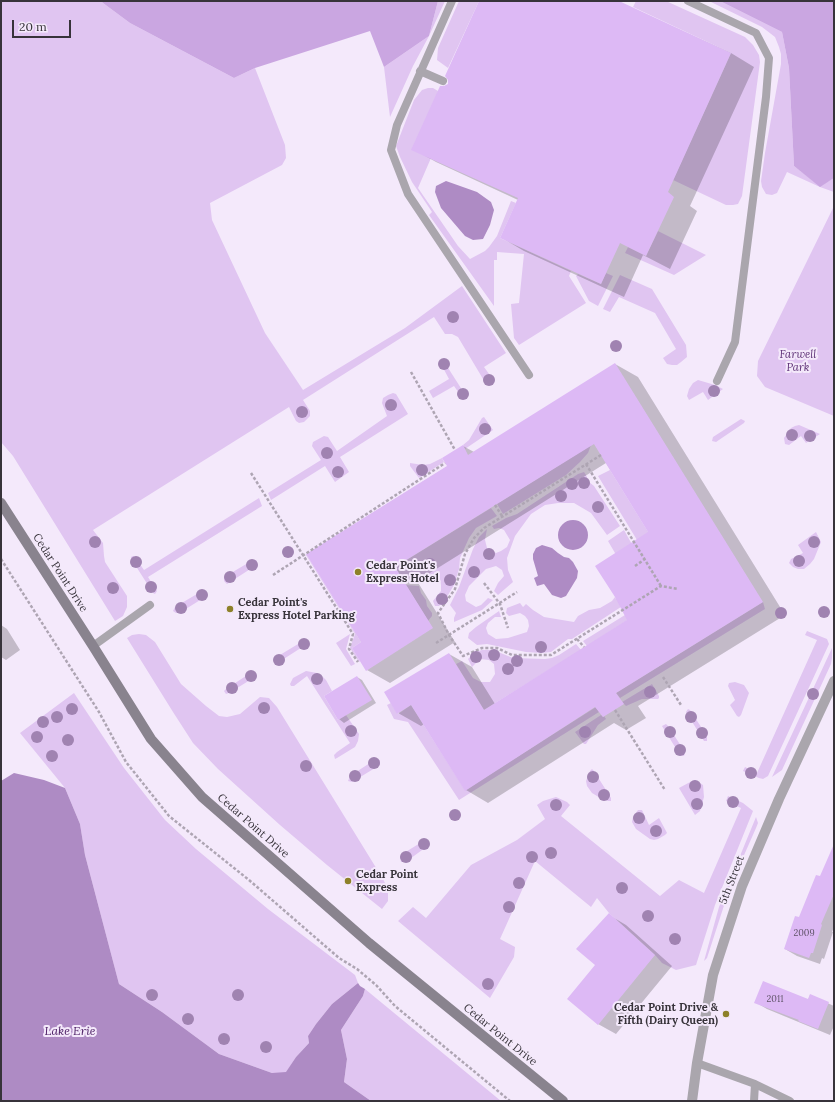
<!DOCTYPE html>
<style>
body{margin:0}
#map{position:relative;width:835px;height:1102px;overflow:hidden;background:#f4e9fb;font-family:Lora,serif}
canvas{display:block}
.frame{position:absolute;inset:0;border:2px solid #37333a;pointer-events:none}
.scale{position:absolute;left:12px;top:20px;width:59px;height:18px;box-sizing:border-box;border:2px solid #37333a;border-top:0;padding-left:5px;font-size:12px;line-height:14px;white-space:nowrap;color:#37333a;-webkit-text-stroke:3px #f4e9fb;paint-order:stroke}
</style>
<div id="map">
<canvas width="835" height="1102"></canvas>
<div class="frame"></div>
<div class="scale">20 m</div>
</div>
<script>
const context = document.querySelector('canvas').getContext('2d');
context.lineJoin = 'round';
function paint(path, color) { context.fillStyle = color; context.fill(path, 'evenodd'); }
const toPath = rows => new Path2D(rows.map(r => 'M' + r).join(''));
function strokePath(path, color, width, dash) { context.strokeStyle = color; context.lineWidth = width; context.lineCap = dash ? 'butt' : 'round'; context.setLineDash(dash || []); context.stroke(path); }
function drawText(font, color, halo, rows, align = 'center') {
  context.font = font + ' Lora,serif'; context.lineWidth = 4; context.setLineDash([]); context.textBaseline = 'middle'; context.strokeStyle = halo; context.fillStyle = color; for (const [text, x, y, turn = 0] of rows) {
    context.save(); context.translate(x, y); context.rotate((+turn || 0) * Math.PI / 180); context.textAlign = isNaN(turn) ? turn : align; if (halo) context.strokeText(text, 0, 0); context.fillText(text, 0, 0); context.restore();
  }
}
const green = toPath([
 [1,1,101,1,103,3,130,23,234,78,255,68,285,145,286,158,282,165,210,203,212,220,265,333,303,390,405,328,462,286,506,353,484,367,492,378,492,382,490,384,486,384,458,337,452,334,445,334,434,317,303,400,310,411,310,416,304,422,299,423,296,421,289,407,93,530,103,543,104,556,105,562,127,596,127,607,123,616,115,621,13,456,1,442],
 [438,1,445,1,429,36,413,66,390,117,384,67,429,36],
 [459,1,479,1,448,68,437,60,438,48],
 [636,1,666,1,745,37,753,45,759,55,760,62,742,196,738,204,733,205,726,205,673,180,731,53,633,7],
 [709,1,720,1,782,32,789,68,794,166,820,186,834,178,834,192,820,187,787,172,777,193,772,195,766,194,762,187,761,181,765,153,781,64,781,54,779,47,775,37,762,27],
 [428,88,433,88,438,91,431,158,418,188,458,246,470,259,485,251,489,247,497,236,511,201,516,203,500,238,571,271,569,276,586,303,519,345,514,338,511,304,519,303,524,254,497,252,497,260,494,260,494,306,429,215,432,212,412,182,400,157,396,146,414,100,422,90],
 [834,206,834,416,765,387,757,376,758,361],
 [658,231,706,255,674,275,625,253,628,247,646,256],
 [606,273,613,276,598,306,589,301,576,276,578,274,601,284],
 [620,275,652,289,686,345,687,357,681,362,677,365,672,365,667,364,663,358,676,349,655,313,619,297,610,312,603,309],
 [443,360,466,396,465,399,463,399,454,386,433,398,429,391,449,379,441,364,441,361],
 [698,380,715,385,723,389,708,400,703,392,689,400,687,396,689,389,693,383],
 [393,393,396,394,408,414,340,457,349,472,335,482,325,466,271,500,268,493,321,460,312,446,313,442,324,436,328,437,337,451,387,416,382,403,383,398,388,395],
 [484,417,493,430,465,449,463,445,469,440,482,418],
 [741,419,745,421,744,423,716,442,712,441,713,437],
 [799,425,820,434,806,443,801,436,789,445,785,444,784,438,791,428,795,426],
 [591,445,588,453,580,462,566,475,503,514,497,504],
 [442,458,444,462,419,478,410,466,410,463,423,465,430,464],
 [610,470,682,587,662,581,598,476],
 [584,472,586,475,589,482,594,486,620,526,607,535,591,513,574,503,558,503,545,505,531,514,515,536,507,558,508,570,513,582,498,595,494,591,498,583,504,576,502,570,496,566,486,569,469,586,465,595,466,601,476,607,481,605,488,598,493,600,482,610,454,622,454,618,456,613,450,605,459,587,473,549,479,537,487,529,485,540,487,548,496,553,501,551,507,547,510,540,504,530,499,528,494,529,492,526,506,518,517,514,578,474],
 [259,498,262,506,148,577,157,591,155,594,153,593,132,560,131,557,133,556,135,557,144,570],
 [491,508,497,516,476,528,469,538,460,558,459,569,454,585,445,600,439,606,435,606,433,601,441,591,441,585,440,580,435,577,430,576,424,577,420,580,401,577,395,567],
 [624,530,639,557,615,553,608,541],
 [816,532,821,542,814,559,810,564,804,569,798,569,793,567,789,563,791,559,803,553,798,545],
 [306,554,361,642,352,648,360,661,359,662,350,648,355,634,306,555],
 [253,560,256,560,257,562,255,566,227,584,224,581,224,577,226,576],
 [656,584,572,639,568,639,551,652,541,653,526,652,487,644,477,645,468,638,469,633,476,627,499,611,501,617,495,617,488,623,486,628,488,634,496,639,508,638,527,632,529,626,528,620,525,616,520,613,509,616,506,613,507,608,520,603,523,607,526,604,533,610,544,617,574,622,578,616,589,610,600,608,612,601,615,597,616,599],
 [406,585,419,586,421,593,426,600,427,606,432,613,432,616,428,621],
 [202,591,206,592,207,594,205,597,181,612,176,613,173,611,175,607],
 [672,592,587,646,583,641,654,597],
 [763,602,765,609,620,698,616,693],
 [807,631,827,639,829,644,768,776,763,779,759,778,743,771,745,767,757,773,817,640,805,635],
 [139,634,146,635,155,642,181,684,206,706,219,716,227,717,240,714,260,697,269,698,277,707,383,879,388,889,388,901,382,909,327,865,280,825,218,769,193,743,173,712,127,638,132,635],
 [350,634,346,649,355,664,351,666,336,643],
 [303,641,306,641,307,642,307,644,279,662,276,662,274,661,275,658],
 [576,644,581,650,484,710,456,664,462,661,473,678,481,682,490,682,495,674,494,664,489,660,480,659,472,667,468,659,475,652,482,650,493,650,513,658,545,659,552,658,559,655],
 [832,648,832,658,831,664,782,770,772,777],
 [306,671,317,673,321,675,326,680,332,691,324,696,338,720,346,715,359,734,358,741,355,747,337,758,335,759,334,755,337,752,350,743,307,676,294,686,291,686,290,684,293,678],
 [252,672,255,673,255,677,229,693,226,694,224,691,226,689],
 [735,682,744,685,749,693,741,715,739,717,737,716,730,705,735,700,728,686,729,683],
 [652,684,659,696,659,698,658,699,642,699,626,706,622,702],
 [74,693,124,768,165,820,196,849,268,909,355,975,358,983,332,1004,316,1024,308,1036,309,1043,296,1057,286,1073,272,1073,219,1054,162,1012,119,984,85,855,80,824,65,788,20,733],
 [391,703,398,714,411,705,465,790,596,707,599,712,459,800,408,722,394,719,387,705],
 [688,709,690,710,707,736,707,741,704,741,686,712],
 [601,715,603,717,604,716,606,719,598,725,586,744,584,744,575,732],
 [666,724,668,726,685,752,684,756,680,755,662,726],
 [376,759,380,760,380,765,352,782,348,781,350,776],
 [592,769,594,771,611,798,611,801,608,801,602,799,592,793,587,786,586,781,590,771],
 [695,780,703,785,704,797,700,811,695,815,679,788,692,781],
 [728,796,743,803,753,811,715,905,696,965,676,970,662,963,655,955,609,913,597,898,591,907,535,861,500,939,515,947,514,957,490,998,398,921,413,907,426,918,471,865,517,840,545,819,537,805,543,801,556,797,567,802,570,805,561,816,660,896,679,880,704,893,741,808,726,801],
 [638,810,642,810,649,825,659,818,666,831,667,833,665,835,658,839,654,840,650,839,636,829,632,822,633,817],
 [756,817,758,823,756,828,730,887,707,958,704,961,719,907],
 [425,840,429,843,429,845,407,861,401,862,400,857,404,853],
 [365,989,501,1101,371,1101,344,1082,347,1059,341,1030,363,996]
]);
const forest = toPath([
 [101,1,438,1,429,36,384,67,370,31,255,68,234,78,130,23,103,3],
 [720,1,834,1,834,178,820,187,794,166,789,68,782,32]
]);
const water = toPath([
 [446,181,477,192,491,202,494,210,490,225,483,239,473,240,465,236,441,208,435,192,436,186],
 '558 535a15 15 0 1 1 30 0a15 15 0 1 1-30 0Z',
 [542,545,552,548,558,553,564,557,569,558,573,562,578,571,577,578,566,596,561,598,552,595,544,584,537,586,534,578,538,576,533,559,533,554,536,548],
 [14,773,44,780,65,788,80,824,85,855,119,984,162,1012,219,1054,272,1073,286,1072,296,1057,309,1043,308,1036,316,1024,332,1004,358,983,360,986,365,989,363,996,341,1030,347,1059,344,1082,371,1101,1,1101,1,781]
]);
const shadow = toPath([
 [480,1,616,1,731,53,754,67,690,206,697,211,670,269,643,255,624,297,524,251,502,238,518,200,436,162,413,149,444,87,449,84],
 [615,364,638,377,785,615,638,706,646,718,626,730,614,723,488,803,466,790,424,724,421,726,398,713,449,654,472,667,495,704,629,621,615,596,650,532,606,463,417,581,455,642,390,683,367,670,362,643,307,554,448,466,463,446,474,452],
 [1,625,7,629,20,650,6,660,1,657],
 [357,677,362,680,376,703,344,723,339,719],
 [834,858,834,927,832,932,833,932,824,959,822,958,820,964,797,956,785,949,799,918],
 [609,915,626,925,672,966,616,1034,598,1024],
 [810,995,834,1006,834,1026,830,1035,767,1009,755,1002,808,1000]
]);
const building = toPath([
 [479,1,619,1,731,53,668,192,674,197,646,256,620,243,601,284,500,238,518,198,411,150,440,86,444,86,448,84,448,80,445,76],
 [615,363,763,602,616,693,624,704,603,717,595,707,465,791,411,705,397,714,384,692,449,653,484,710,627,620,615,597,595,566,648,532,594,444,395,567,433,628,366,671,352,648,361,642,306,554,447,466,442,458,463,445,468,455],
 [357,676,372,700,338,720,324,696],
 [834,844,834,894,821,924,822,925,813,953,811,953,809,958,784,949,795,916,799,917,816,875,820,876],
 [609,913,655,955,598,1025,567,999,595,965,576,949],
 [763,981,808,999,810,994,829,1002,818,1029,798,1021,799,1020,754,1003]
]);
const path = toPath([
 [411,372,455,450],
 [601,455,484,528,474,538,465,554,455,589,438,613,449,635,463,656,482,648,497,648,512,655,551,655,661,586,678,589],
 [586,464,661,586],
 [251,473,353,634,349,649,358,662],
 [495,505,502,516],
 [1,559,99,712,126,762,169,816,249,880,339,958,357,969,376,985,395,1006,510,1101],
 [635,566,645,559],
 [273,575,445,463],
 [484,583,500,604,508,628],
 [577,639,584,647],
 [436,643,517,592],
 [663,677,681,705],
 [615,710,665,790]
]);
const lane = toPath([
 [452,1,397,125,391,150,408,194,529,375],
 [688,1,756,33,769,58,766,97,735,342,717,381],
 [420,71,443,81],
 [93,646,150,605],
 [697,1063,755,1084],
 [754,1101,755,1084,790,1101]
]);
const street = toPath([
 [692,1101,697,1063,713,975,742,886,779,799,834,681]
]);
const secondary = toPath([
 [1,503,93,646,151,739,202,797,369,943,563,1101]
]);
const trees = [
 [453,317],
 [616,346],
 [444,364],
 [489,380],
 [714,391],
 [463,394],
 [391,405],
 [302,412],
 [485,429],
 [792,435],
 [810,436],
 [327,453],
 [422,470],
 [338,472],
 [584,483],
 [572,484],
 [561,496],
 [598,507],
 [95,542],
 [814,542],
 [288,552],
 [489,554],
 [799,561],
 [136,562],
 [430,564],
 [252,565],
 [474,572],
 [230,577],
 [450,580],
 [151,587],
 [113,588],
 [202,595],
 [442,599],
 [181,608],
 [824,612],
 [781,613],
 [304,644],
 [541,647],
 [494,655],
 [476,657],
 [279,660],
 [517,661],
 [508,669],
 [251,676],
 [317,679],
 [232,688],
 [650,692],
 [813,694],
 [264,708],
 [72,709],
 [57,717],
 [691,717],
 [43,722],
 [351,731],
 [585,732],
 [670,732],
 [702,733],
 [37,737],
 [68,740],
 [680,750],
 [52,756],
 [374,763],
 [306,766],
 [751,773],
 [355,776],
 [593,777],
 [695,786],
 [604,795],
 [733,802],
 [697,804],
 [556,805],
 [455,815],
 [639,818],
 [656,831],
 [424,844],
 [551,853],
 [406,857],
 [532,857],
 [519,883],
 [622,888],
 [509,907],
 [648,916],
 [675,939],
 [488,984],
 [152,995],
 [238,995],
 [188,1019],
 [224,1039],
 [266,1047]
];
const markers = [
 [358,572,4,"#8d8129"],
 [230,609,4,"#8d8129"],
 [348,881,4,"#8d8129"],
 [726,1014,4,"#8d8129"]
];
const numberNames = [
 ["2009",804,933],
 ["2011",775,999]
];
const parkNames = [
 ["Farwell",798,355],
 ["Park",798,368]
];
const poiNames = [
 ["Cedar Point's",366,566],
 ["Express Hotel",366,579],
 ["Cedar Point's",238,603],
 ["Express Hotel Parking",238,616],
 ["Cedar Point",356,875],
 ["Express",356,888],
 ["Cedar Point Drive &",718,1008,"right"],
 ["Fifth (Dairy Queen)",718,1021,"right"]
];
const streetNames = [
 ["Cedar Point Drive",60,573,57],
 ["Cedar Point Drive",253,826,41],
 ["5th Street",732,880,-69],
 ["Cedar Point Drive",500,1035,39]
];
const waterNames = [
 ["Lake Erie",70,1032]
];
paint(green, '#e0c5f1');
paint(forest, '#caa6e1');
paint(water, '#ae8bc4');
paint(shadow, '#0003');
paint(building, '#ddb9f5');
strokePath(path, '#aea5b3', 2.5, [3, 2]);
strokePath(lane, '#aaa6ad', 8);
strokePath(street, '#aaa6ad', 10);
strokePath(secondary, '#89838e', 10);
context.fillStyle = '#a083b1';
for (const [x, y] of trees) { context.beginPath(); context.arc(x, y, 6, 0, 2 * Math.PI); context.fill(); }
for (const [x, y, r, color] of markers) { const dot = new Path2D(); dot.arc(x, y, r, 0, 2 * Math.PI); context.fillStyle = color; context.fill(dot); strokePath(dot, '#f4e9fb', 1.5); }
drawText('9px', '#605469', null, numberNames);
drawText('italic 11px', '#5c2f75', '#f4e9fb', parkNames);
drawText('bold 11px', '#37333a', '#f4e9fb', poiNames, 'left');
drawText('11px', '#37333a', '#f4e9fb', streetNames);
drawText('italic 12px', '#502368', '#f4e9fb', waterNames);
</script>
